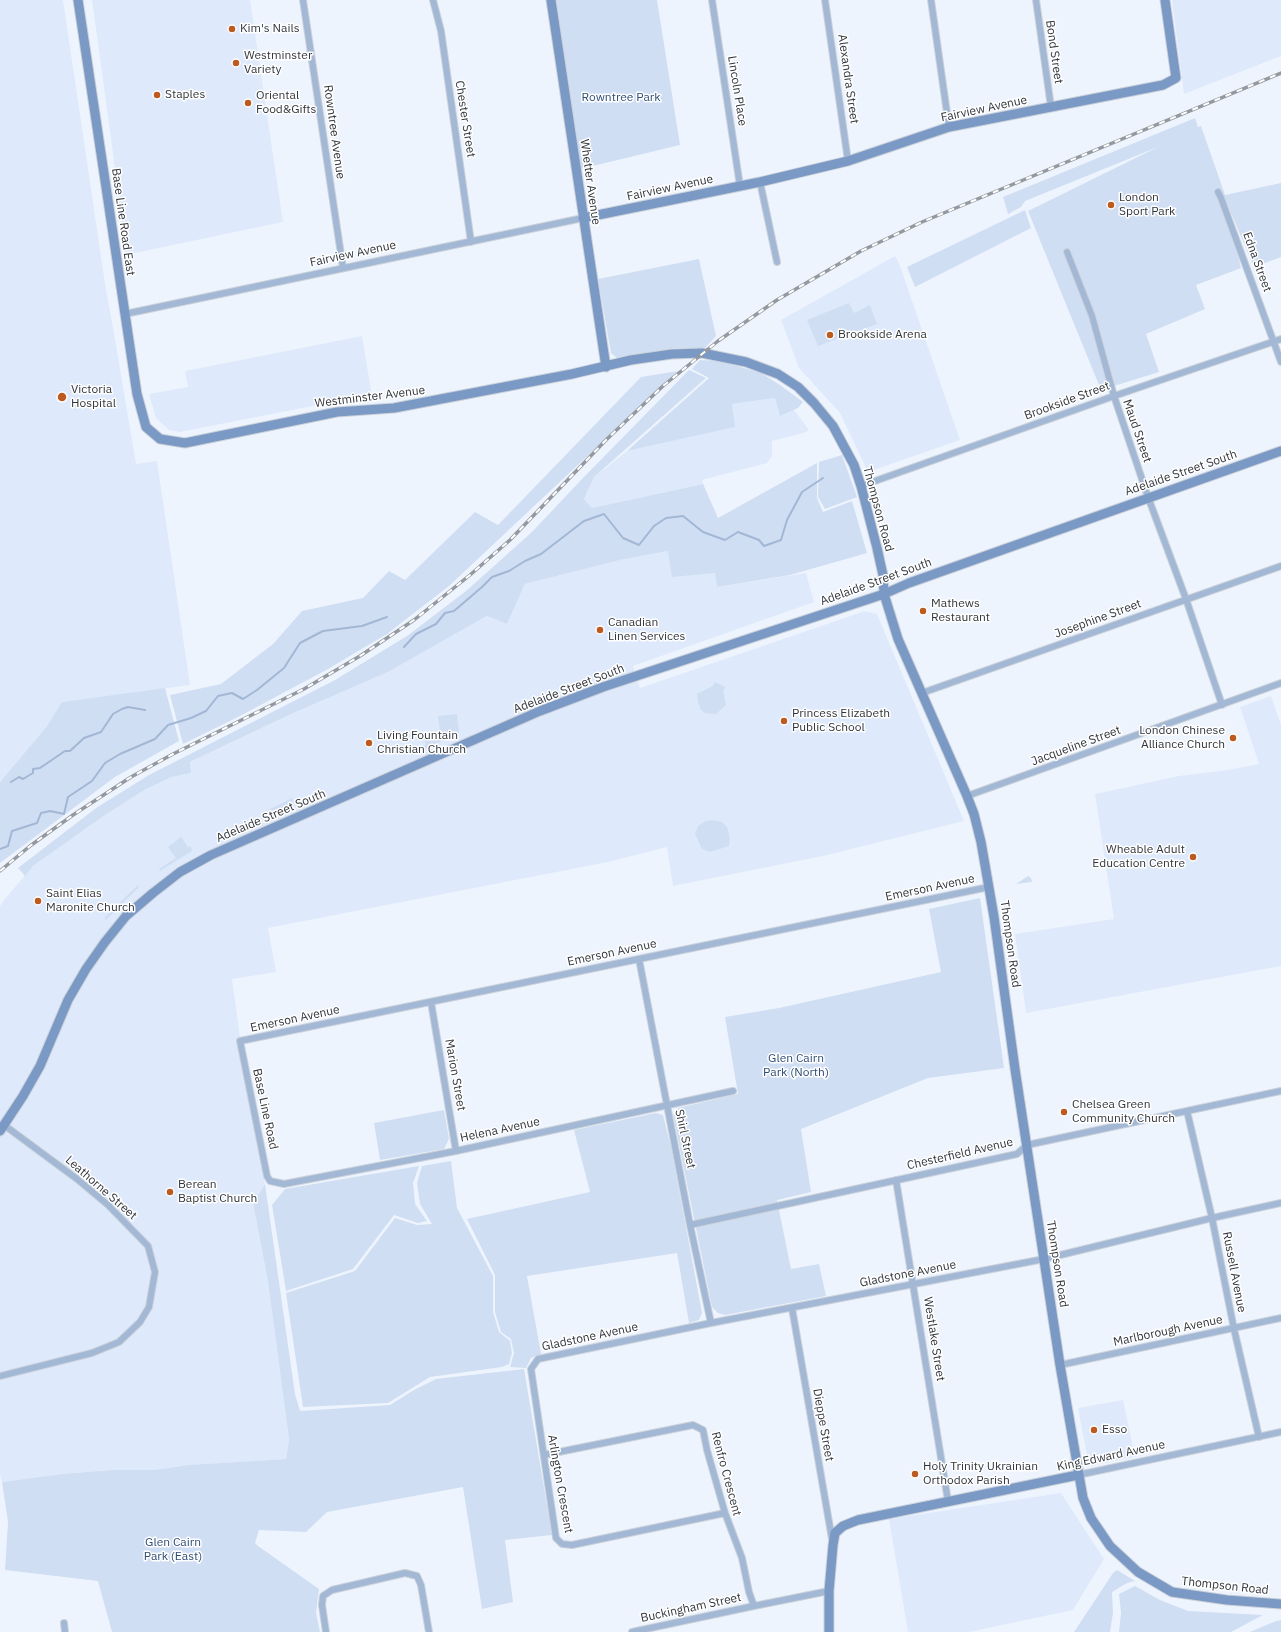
<!DOCTYPE html>
<style>
body{margin:0}
canvas{display:block;background:#eef4fd}
</style>
<canvas width="1281" height="1632"></canvas>
<script>
const context = document.querySelector('canvas').getContext('2d');
context.lineJoin = 'round';
function paint(path, color) { context.fillStyle = color; context.fill(path, 'evenodd'); }
const toPath = rows => new Path2D(rows.map(r => 'M' + r).join(''));
function strokePath(path, color, width, dash) { context.strokeStyle = color; context.lineWidth = width; context.lineCap = dash ? 'butt' : 'round'; context.setLineDash(dash || []); context.stroke(path); }
function drawText(font, color, halo, rows, align = 'center') {
  context.font = font + ' "IBM Plex Sans",sans-serif'; context.lineWidth = 3; context.setLineDash([]); context.textBaseline = 'middle'; context.strokeStyle = halo; context.fillStyle = color; for (const [text, x, y, turn = 0] of rows) {
    context.save(); context.translate(x, y); context.rotate((+turn || 0) * Math.PI / 180); context.textAlign = isNaN(turn) ? turn : align; if (halo) context.strokeText(text, 0, 0); context.fillText(text, 0, 0); context.restore();
  }
}
const built = toPath([
 [0,0,63,0,106,290,114,333,136,464,157,461,190,685,63,702,47,726,0,782],
 [92,0,250,0,283,222,125,255,113,153],
 [1172,0,1281,0,1281,56,1184,94],
 [895,256,899,263,960,440,868,472,840,413,799,368,781,320],
 [362,336,373,402,333,402,180,432,169,430,156,418,149,394,188,387,185,371],
 [775,398,780,415,794,410,809,430,803,433,772,441,772,456,767,463,702,480,703,484,592,508,584,499,594,477,627,451,734,427,732,404],
 [669,551,715,573,717,587,806,573,814,602,633,666,640,688,865,611,877,614,964,821,823,856,673,886,667,847,608,862,268,928,276,972,232,979,240,1037,265,1184,253,1203,268,1282,289,1439,286,1459,188,1465,154,1470,112,1470,62,1474,2,1482,0,1475,0,906,4,900,33,866,105,815,146,789,172,777,191,773,190,762,289,715,388,672,487,616,507,624,525,584,620,560],
 [1271,696,1281,725,1281,966,1026,1013,1015,934,1114,919,1095,794,1179,776,1228,770,1259,764,1240,707],
 [1123,1400,1135,1457,1089,1466,1078,1408],
 [1061,1493,1104,1559,1073,1610,969,1632,908,1632,889,1519]
]);
const green = toPath([
 [556,0,657,0,680,145,580,169],
 [1195,118,1198,127,1201,126,1225,195,1281,183,1281,257,1254,267,1225,199,1241,268,1196,285,1205,309,1146,334,1159,372,1101,390,1028,211,1158,147,1025,201,1021,207,1008,214,1003,197],
 [1025,210,1031,228,915,287,907,267],
 [699,259,716,336,705,348,675,348,617,358,611,353,598,279],
 [849,303,854,313,870,305,877,324,818,346,807,320],
 [700,360,720,361,761,373,780,385,803,402,798,408,780,416,775,398,732,404,735,427,627,451,709,378,692,369],
 [689,370,706,378,594,477,584,499,592,508,703,484,718,518,817,463,817,498,823,512,852,501,867,553,790,575,717,587,715,573,672,577,668,551,620,560,525,584,507,624,487,616,388,672,289,715,190,762,191,773,172,777,146,789,105,815,33,866,25,876,18,868,96,808,149,775,335,680,407,636,466,591,532,532,581,480],
 [678,371,449,586,387,634,328,669,240,716,183,744,170,695,221,684,273,644,302,611,363,598,389,571,405,580,475,512,498,525,641,377],
 [842,455,857,497,825,509,818,497,819,462],
 [715,682,725,687,723,690,726,705,716,714,705,713,701,710,698,702,697,694,713,686],
 [165,688,179,741,115,777,0,863,0,782,47,726,62,702],
 [457,714,459,733,411,755,409,752,426,745,423,736,440,732,438,716],
 [292,798,295,806,265,819,262,813],
 [714,820,722,822,727,827,730,838,729,846,710,852,702,849,695,834,698,826,706,821],
 [181,837,188,847,191,846,192,851,160,871,159,869,176,858,168,847],
 [1028,876,1031,878,1032,882,1016,884],
 [138,885,139,887,106,920,104,918],
 [980,898,1004,1068,928,1078,801,1129,811,1192,777,1200,791,1269,819,1264,826,1296,725,1315,718,1313,712,1307,673,1115,678,1108,738,1094,725,1017,779,1008,941,972,929,909],
 [444,1110,449,1139,444,1149,380,1160,374,1123],
 [656,1113,663,1115,671,1147,702,1313,699,1320,689,1323,677,1253,527,1276,541,1354,531,1358,526,1368,510,1367,514,1353,511,1339,501,1332,495,1312,495,1275,467,1219,590,1192,574,1130],
 [451,1161,457,1208,493,1276,493,1312,499,1332,510,1341,512,1353,509,1364,502,1367,430,1377,388,1403,303,1407,286,1293,355,1271,395,1218,417,1225,432,1224,420,1204,417,1183,422,1166],
 [419,1166,413,1183,415,1204,427,1221,418,1223,394,1215,353,1269,286,1291,272,1205,285,1189],
 [265,1184,295,1394,300,1411,390,1405,414,1390,436,1379,524,1369,552,1535,505,1540,513,1602,482,1609,463,1487,327,1512,306,1532,259,1530,255,1543,258,1546,319,1589,316,1613,320,1632,112,1632,98,1581,5,1570,8,1522,2,1482,62,1474,112,1470,154,1470,188,1465,286,1459,289,1439,268,1282,253,1203],
 [1117,1570,1135,1581,1127,1583,1112,1592,1113,1613,1110,1632,1074,1632,1113,1573],
 [1135,1586,1160,1600,1188,1611,1263,1615,1231,1632,1119,1632,1121,1613,1119,1594],
 [1281,1620,1281,1632,1250,1632,1276,1621]
]);
const stream = toPath([
 [404,647,416,634,436,624,445,613,454,611,482,587,492,577,509,571,525,561,541,554,584,521,604,514,623,538,639,545,654,526,666,518,683,516,703,532,725,540,738,532,759,540,764,546,781,540,787,520,802,492,823,478],
 [11,782,19,777,23,779,33,773,33,769,40,768,65,751,70,751,84,738,101,732,113,714,122,709,128,707,145,710],
 [0,849,8,846,12,831,37,823,41,813,50,811,64,814,68,797,92,781,105,763,120,754,155,739,168,725,191,718,206,711,218,696,232,693,243,699,257,690,284,668,300,643,323,631,362,626,387,617]
]);
const street = toPath([
 [303,0,343,268],
 [433,0,441,31,471,242],
 [712,0,740,186],
 [825,0,848,161],
 [931,0,949,127],
 [1036,0,1051,107],
 [760,182,777,262],
 [1218,192,1221,198,1281,362],
 [1067,252,1092,316,1114,396,1148,497,1186,599,1222,705],
 [125,314,583,218],
 [861,486,1114,396,1281,339],
 [922,693,1281,566],
 [967,796,1281,683],
 [639,959,690,1225,711,1323],
 [431,1002,456,1151],
 [733,1091,456,1151,284,1184,270,1181,267,1176,240,1041,989,887],
 [1187,1111,1212,1218,1234,1329,1259,1437],
 [896,1180,948,1501],
 [690,1225,1017,1154,1027,1145,1281,1091],
 [792,1308,832,1539],
 [1060,1365,1281,1318],
 [0,1376,92,1353,119,1342,140,1322,149,1307,155,1272,148,1246,108,1205,77,1179,4,1125],
 [544,1455,693,1425,703,1430,707,1450,725,1513,742,1558,749,1592,754,1606,829,1591],
 [1078,1475,1281,1432],
 [725,1513,572,1545,562,1544,556,1538,531,1369,538,1359,711,1323,1044,1259,1212,1218,1281,1203],
 [64,1623,65,1632],
 [326,1632,322,1605,323,1596,332,1590,405,1573,417,1576,421,1585,429,1632],
 [632,1632,754,1606]
]);
const secondary = toPath([
 [78,0,137,394,146,427,160,439,185,443,337,412,394,408,572,374,631,360,672,354,702,353,746,362,778,374,798,387,814,403,833,426,854,465,861,486,877,548,883,575,884,594,898,639,967,796,974,814,981,842,994,917,1015,1069,1060,1365,1083,1498,1091,1518,1110,1546,1138,1572,1172,1592,1227,1600,1281,1604],
 [551,0,606,367],
 [583,218,760,182,848,161,949,127,1163,85,1176,78,1165,0],
 [0,1131,23,1096,40,1066,68,1000,86,969,105,942,126,916,153,893,180,872,211,855,540,711,603,687,884,594,909,583,1281,451],
 [829,1632,829,1591,833,1545,835,1533,843,1526,858,1520,1078,1475]
]);
const rail = toPath([
 [0,871,30,846,73,815,131,777,173,754,304,689,360,656,414,620,470,575,510,540,606,440,663,386,718,341,777,300,861,251,922,222,1281,73]
]);
const markers = [
 [232,29,4,"#bc5a1f"],
 [236,63,4,"#bc5a1f"],
 [157,95,4,"#bc5a1f"],
 [248,103,4,"#bc5a1f"],
 [1111,205,4,"#bc5a1f"],
 [830,335,4,"#bc5a1f"],
 [62,397,5,"#bc5a1f"],
 [923,611,4,"#bc5a1f"],
 [600,630,4,"#bc5a1f"],
 [784,721,4,"#bc5a1f"],
 [1233,738,4,"#bc5a1f"],
 [369,743,4,"#bc5a1f"],
 [1193,857,4,"#bc5a1f"],
 [38,901,4,"#bc5a1f"],
 [1064,1112,4,"#bc5a1f"],
 [170,1192,4,"#bc5a1f"],
 [1094,1430,4,"#bc5a1f"],
 [915,1474,4,"#bc5a1f"]
];
const poiNames = [
 ["Kim's Nails",240,29],
 ["Westminster",244,56],
 ["Variety",244,70],
 ["Staples",165,95],
 ["Oriental",256,96],
 ["Food&Gifts",256,110],
 ["London",1119,198],
 ["Sport Park",1119,212],
 ["Brookside Arena",838,335],
 ["Victoria",71,390],
 ["Hospital",71,404],
 ["Mathews",931,604],
 ["Restaurant",931,618],
 ["Canadian",608,623],
 ["Linen Services",608,637],
 ["Princess Elizabeth",792,714],
 ["Public School",792,728],
 ["London Chinese",1225,731,"right"],
 ["Alliance Church",1225,745,"right"],
 ["Living Fountain",377,736],
 ["Christian Church",377,750],
 ["Wheable Adult",1185,850,"right"],
 ["Education Centre",1185,864,"right"],
 ["Saint Elias",46,894],
 ["Maronite Church",46,908],
 ["Chelsea Green",1072,1105],
 ["Community Church",1072,1119],
 ["Berean",178,1185],
 ["Baptist Church",178,1199],
 ["Esso",1102,1430],
 ["Holy Trinity Ukrainian",923,1467],
 ["Orthodox Parish",923,1481]
];
const streetNames = [
 ["Bond Street",1054,52,82],
 ["Alexandra Street",848,79,82],
 ["Lincoln Place",737,91,81],
 ["Fairview Avenue",984,109,-12],
 ["Chester Street",465,119,81],
 ["Rowntree Avenue",334,132,82],
 ["Whetter Avenue",590,182,82],
 ["Fairview Avenue",670,188,-12],
 ["Base Line Road East",123,222,82],
 ["Fairview Avenue",353,254,-12],
 ["Edna Street",1257,262,70],
 ["Westminster Avenue",370,397,-7],
 ["Brookside Street",1067,401,-20],
 ["Maud Street",1137,431,71],
 ["Adelaide Street South",1181,473,-19],
 ["Thompson Road",878,509,75],
 ["Adelaide Street South",876,582,-20],
 ["Josephine Street",1098,619,-20],
 ["Adelaide Street South",569,689,-21],
 ["Jacqueline Street",1076,746,-20],
 ["Adelaide Street South",271,816,-23],
 ["Emerson Avenue",930,888,-12],
 ["Thompson Road",1010,944,82],
 ["Emerson Avenue",612,953,-12],
 ["Emerson Avenue",295,1019,-12],
 ["Marion Street",455,1075,80],
 ["Base Line Road",265,1109,78],
 ["Helena Avenue",500,1130,-12],
 ["Shirl Street",685,1139,78],
 ["Chesterfield Avenue",960,1154,-13],
 ["Leathorne Street",101,1188,41],
 ["Thompson Road",1057,1264,81],
 ["Russell Avenue",1234,1272,79],
 ["Gladstone Avenue",908,1274,-11],
 ["Marlborough Avenue",1168,1331,-12],
 ["Gladstone Avenue",590,1337,-12],
 ["Westlake Street",934,1339,81],
 ["Dieppe Street",823,1425,80],
 ["King Edward Avenue",1111,1456,-12],
 ["Renfro Crescent",726,1474,75],
 ["Arlington Crescent",560,1484,80],
 ["Thompson Road",1225,1586,6],
 ["Buckingham Street",691,1608,-12]
];
const parkNames = [
 ["Rowntree Park",621,98],
 ["Glen Cairn",796,1059],
 ["Park (North)",796,1073],
 ["Glen Cairn",173,1543],
 ["Park (East)",173,1557]
];
paint(built, '#deeafb');
paint(green, '#d0def3');
strokePath(stream, '#a2b7d4', 2);
strokePath(street, '#ccd2da', 8);
strokePath(secondary, '#ccd2da', 11);
strokePath(street, '#a2b8d5', 6);
strokePath(secondary, '#7b99c5', 9);
strokePath(rail, '#9499a0', 3.5);
strokePath(rail, '#fff', 2, [6]);
for (const [x, y, r, color] of markers) { const dot = new Path2D(); dot.arc(x, y, r, 0, 2 * Math.PI); context.fillStyle = color; context.fill(dot); strokePath(dot, '#fff', 1.5); }
drawText('12px', '#31353b', '#fff', poiNames, 'left');
drawText('12px', '#31353b', '#fff', streetNames);
drawText('12px', '#2e4c75', '#fff', parkNames);
</script>
